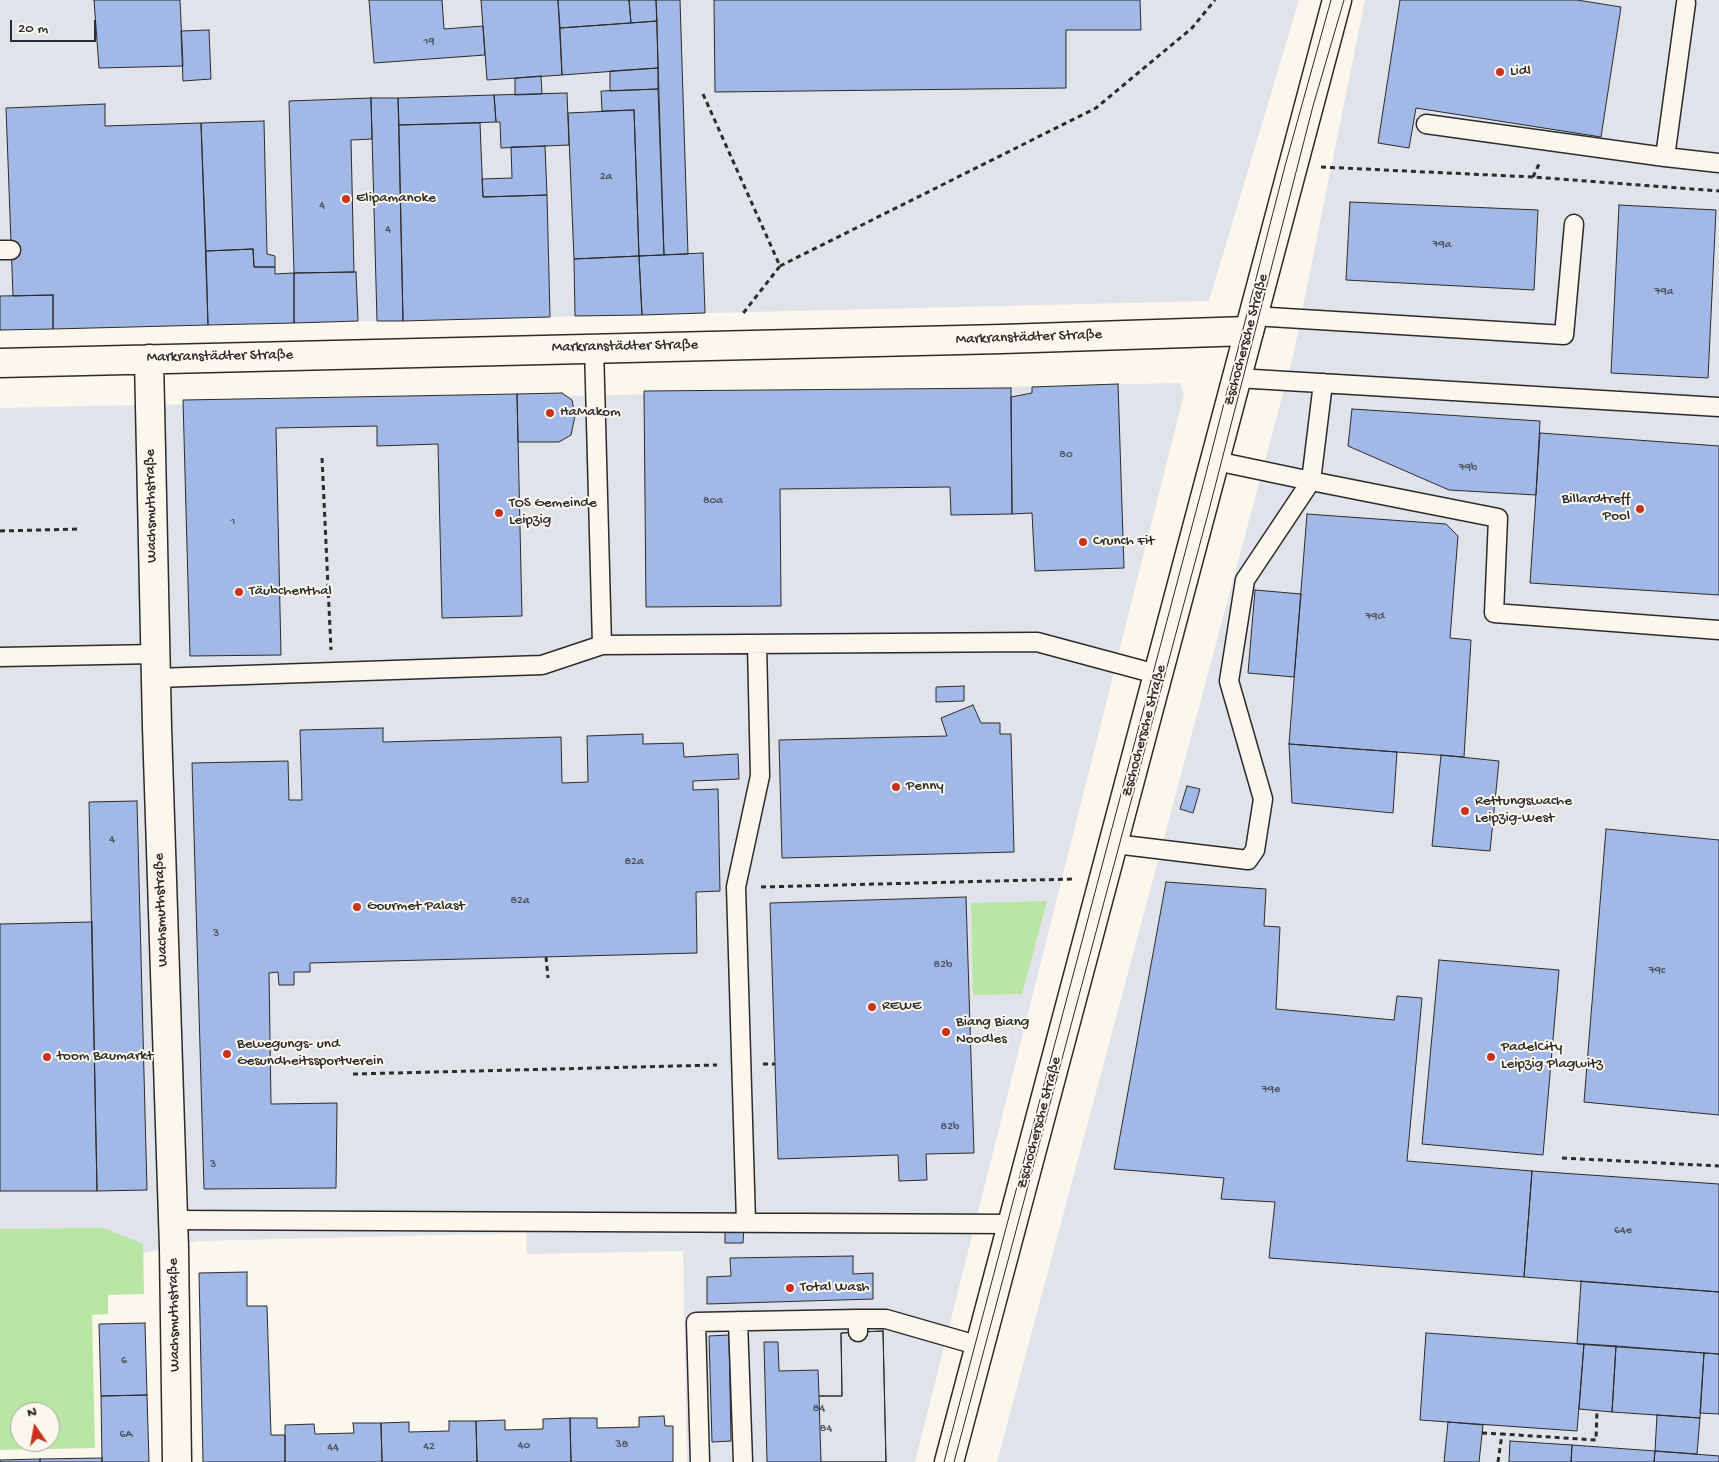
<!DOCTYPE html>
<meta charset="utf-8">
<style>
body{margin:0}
#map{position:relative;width:1719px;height:1462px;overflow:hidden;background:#fbf7ec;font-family:"Gochi Hand",sans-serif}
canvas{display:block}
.north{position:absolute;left:10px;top:1402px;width:50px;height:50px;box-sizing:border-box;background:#fbf7ec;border:1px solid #a8a59f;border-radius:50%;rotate:348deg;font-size:14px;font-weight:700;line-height:20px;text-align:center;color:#2b2b2b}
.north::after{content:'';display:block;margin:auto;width:18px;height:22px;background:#c8321e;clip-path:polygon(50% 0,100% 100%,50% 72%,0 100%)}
.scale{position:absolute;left:10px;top:20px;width:86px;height:22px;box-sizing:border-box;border:2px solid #2b2b2b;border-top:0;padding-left:6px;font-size:15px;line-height:18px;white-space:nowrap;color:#2b2b2b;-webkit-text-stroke:4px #fbf7ec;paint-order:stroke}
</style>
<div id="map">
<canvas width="1719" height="1462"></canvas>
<div class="north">N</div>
<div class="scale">20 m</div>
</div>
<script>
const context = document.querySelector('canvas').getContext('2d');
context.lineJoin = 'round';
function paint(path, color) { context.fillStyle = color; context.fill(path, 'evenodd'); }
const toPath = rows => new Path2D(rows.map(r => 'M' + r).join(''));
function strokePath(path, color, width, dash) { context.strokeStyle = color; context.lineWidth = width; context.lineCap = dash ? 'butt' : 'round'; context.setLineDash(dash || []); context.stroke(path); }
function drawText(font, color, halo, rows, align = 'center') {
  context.font = font + ' "Gochi Hand",sans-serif'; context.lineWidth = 4; context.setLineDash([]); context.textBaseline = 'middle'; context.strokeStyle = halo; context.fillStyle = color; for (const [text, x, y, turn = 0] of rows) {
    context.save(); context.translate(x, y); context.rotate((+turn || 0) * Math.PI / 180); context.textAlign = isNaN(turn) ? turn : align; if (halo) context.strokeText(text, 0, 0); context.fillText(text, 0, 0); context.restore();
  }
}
const built = toPath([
 [0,0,1299,0,1209,301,0,330],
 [1365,0,1719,0,1719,1462,997,1462,1293,356],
 [1180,383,1184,394,915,1462,687,1462,683,1251,527,1254,526,1233,198,1241,143,1253,0,1254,0,408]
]);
const green = toPath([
 [1047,901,1022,994,973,995,971,903],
 [104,1228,143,1244,144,1294,108,1295,108,1314,92,1315,95,1448,0,1450,0,1229],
 [20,1412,50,1412,50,1442,20,1442]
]);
const building = toPath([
 [94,0,180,0,183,66,99,68,94,0],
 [369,0,442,0,444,29,483,26,485,55,374,63,369,0],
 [481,0,558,0,562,75,487,80,481,0],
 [558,0,629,0,631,23,560,28,558,0],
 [629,0,656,0,657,21,631,23,629,0],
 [656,0,680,0,688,254,664,255,656,0],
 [714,0,1140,0,1141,30,1066,30,1066,88,715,92,714,0],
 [1400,0,1577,0,1621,7,1601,137,1416,108,1409,148,1378,143,1400,0],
 [657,21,658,68,562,75,560,28,657,21],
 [209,30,211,79,183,81,181,31,209,30],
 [658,68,658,89,610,91,610,71,658,68],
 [541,76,542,94,515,95,515,78,541,76],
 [658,89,664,255,639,256,634,110,602,111,601,91,658,89],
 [567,93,569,145,501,148,500,122,496,122,494,95,567,93],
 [494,95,496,122,399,125,398,98,494,95],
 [371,98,372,139,351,140,354,272,294,273,289,101,371,98],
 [371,98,398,98,403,321,377,321,371,98],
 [105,104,105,126,201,123,208,325,53,329,53,295,13,296,6,108,105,104],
 [634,110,639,256,574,259,568,113,634,110],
 [264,121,267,254,275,256,275,267,254,267,253,249,206,251,201,123,264,121],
 [480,123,483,197,547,195,550,317,403,321,399,125,480,123],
 [545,146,547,195,483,197,482,179,512,178,511,147,545,146],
 [1350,202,1538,210,1534,290,1346,280,1350,202],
 [1619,205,1716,210,1708,378,1611,373,1619,205],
 [253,249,254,267,275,267,275,274,294,273,294,323,208,325,206,251,253,249],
 [703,253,705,313,642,315,639,256,703,253],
 [639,256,642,315,575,316,574,259,639,256],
 [356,272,358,321,294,323,294,273,356,272],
 [53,295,53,329,0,330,0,296,53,295],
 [1118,384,1124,568,1035,571,1032,513,1012,514,1011,397,1032,393,1032,387,1118,384],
 [1011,388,1012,514,951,515,950,487,780,489,781,606,646,607,644,391,1011,388],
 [562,393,572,400,575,416,571,435,559,442,518,442,517,394,562,393],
 [517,394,522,616,442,618,438,444,377,446,377,426,276,428,281,655,190,656,183,400,517,394],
 [1352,409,1540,421,1536,495,1449,490,1348,446,1352,409],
 [1540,433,1719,446,1719,595,1530,583,1540,433],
 [1307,514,1446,524,1458,536,1450,638,1471,640,1464,757,1289,744,1307,514],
 [1255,590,1301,594,1294,677,1248,673,1255,590],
 [964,686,964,701,936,702,936,687,964,686],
 [973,705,981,723,1000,723,1000,734,1011,734,1014,852,782,858,779,740,947,736,941,718,973,705],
 [383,728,383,742,561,737,562,783,588,782,587,736,643,734,643,744,683,743,684,757,738,754,739,779,693,781,693,790,718,789,720,891,696,892,697,953,310,963,310,972,294,972,294,985,279,985,278,972,269,973,271,1104,337,1103,336,1188,204,1189,192,763,288,761,289,800,302,800,300,730,383,728],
 [1289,744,1397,752,1393,813,1292,803,1289,744],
 [1441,755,1499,761,1490,851,1432,846,1441,755],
 [1187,786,1200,789,1193,813,1180,809,1187,786],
 [137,801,147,1190,97,1191,89,802,137,801],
 [1606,829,1719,840,1719,1115,1584,1102,1606,829],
 [1166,882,1266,889,1264,926,1280,927,1276,1009,1394,1020,1397,996,1422,998,1407,1161,1532,1171,1524,1277,1269,1258,1275,1202,1221,1199,1224,1178,1114,1169,1166,882],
 [966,897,974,1153,926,1154,927,1180,899,1181,898,1155,778,1159,770,903,966,897],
 [92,922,97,1191,0,1191,0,924,92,922],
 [1439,960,1559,970,1543,1155,1422,1144,1439,960],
 [1532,1171,1719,1184,1719,1292,1524,1277,1532,1171],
 [725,1226,744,1226,743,1243,725,1243,725,1226],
 [853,1256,853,1274,873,1273,873,1299,707,1304,707,1277,731,1276,730,1258,853,1256],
 [247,1272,247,1306,267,1306,271,1435,285,1435,285,1462,203,1462,199,1273,247,1272],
 [1581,1281,1719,1292,1719,1354,1577,1344,1581,1281],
 [145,1323,147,1395,101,1396,99,1324,145,1323],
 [883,1331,886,1462,767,1462,764,1342,778,1342,779,1371,818,1370,819,1396,842,1396,841,1333,883,1331],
 [883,1331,886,1462,821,1462,819,1396,842,1396,841,1333,883,1331],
 [1426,1333,1584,1344,1577,1431,1420,1420,1426,1333],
 [729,1335,731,1441,712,1442,709,1336,729,1335],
 [1584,1344,1616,1346,1612,1412,1579,1409,1584,1344],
 [1616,1346,1704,1353,1700,1418,1612,1412,1616,1346],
 [1704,1353,1719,1354,1719,1414,1700,1413,1704,1353],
 [147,1395,149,1462,102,1462,101,1396,147,1395],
 [1657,1415,1700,1418,1697,1454,1655,1451,1657,1415],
 [664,1416,665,1426,673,1426,673,1462,571,1462,570,1418,597,1418,597,1428,639,1427,639,1417,664,1416],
 [570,1418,571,1462,477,1462,476,1421,505,1420,505,1430,543,1429,543,1419,570,1418],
 [449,1421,476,1421,477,1462,382,1462,381,1423,409,1422,409,1432,449,1431,449,1421],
 [1448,1422,1483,1425,1479,1462,1444,1462,1448,1422],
 [353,1423,381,1423,382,1462,285,1462,285,1425,314,1424,315,1434,354,1433,353,1423],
 [1510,1441,1572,1445,1571,1462,1509,1462,1510,1441],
 [1572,1445,1655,1451,1654,1462,1571,1462,1572,1445],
 [1655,1451,1719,1456,1719,1462,1654,1462,1655,1451],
 [102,1458,102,1462,40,1462,40,1459,102,1458],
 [40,1459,40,1462,0,1462,0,1460,40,1459]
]);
const path = toPath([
 [703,94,780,266,741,316],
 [1321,167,1533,177,1719,191],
 [1533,177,1539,164],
 [780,266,1096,108,1192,28,1215,0],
 [322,458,331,650],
 [0,531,79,529],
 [761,887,1074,879],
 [546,957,548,978],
 [763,1064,775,1064],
 [353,1074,717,1065],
 [1562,1158,1719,1166],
 [1482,1433,1502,1434],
 [1498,1462,1502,1434,1596,1440,1597,1410]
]);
const service = toPath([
 [1686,3,1665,157,1719,163],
 [1426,124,1665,157],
 [0,250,11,250],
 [1253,316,1564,335,1574,224],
 [594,347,602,645,1037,642,1160,675],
 [1237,378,1719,407],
 [1323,383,1311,481,1498,518,1494,613,1719,630],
 [0,657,155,654],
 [156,678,542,665,602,645],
 [1115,844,1248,860,1255,850,1263,799,1229,681,1245,580,1311,481,1216,461],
 [172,1220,1012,1224],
 [746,1222,736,887,760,776,757,644],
 [738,1321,743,1462],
 [858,1332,858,1319,886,1319,980,1346],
 [700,1462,696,1322,858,1319]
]);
const minor = toPath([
 [149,359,157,727,174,1248,177,1462],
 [0,363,1002,339,1249,331]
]);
const secondary = toPath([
 [949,1462,1337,0]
]);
const tram = toPath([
 [944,1462,1204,481,1285,166,1331,0],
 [954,1462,1209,510,1313,106,1344,0]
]);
const markers = [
 [1500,72,5,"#c8321e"],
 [346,199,5,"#c8321e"],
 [550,413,5,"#c8321e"],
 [1640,509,5,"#c8321e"],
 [499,513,5,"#c8321e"],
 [1083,542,5,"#c8321e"],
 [239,592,5,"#c8321e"],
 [896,787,5,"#c8321e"],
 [1465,811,5,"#c8321e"],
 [357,907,5,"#c8321e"],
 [872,1007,5,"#c8321e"],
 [946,1032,5,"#c8321e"],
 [227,1054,5,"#c8321e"],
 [47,1057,5,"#c8321e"],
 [1491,1057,5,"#c8321e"],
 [790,1288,5,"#c8321e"]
];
const numberNames = [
 ["19",429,42],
 ["2a",606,177],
 ["4",322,206],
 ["4",388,230],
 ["79a",1442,245],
 ["79a",1664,292],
 ["80",1066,455],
 ["79b",1468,468],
 ["80a",713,501],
 ["1",233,522],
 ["79d",1375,617],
 ["4",112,840],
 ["82a",634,862],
 ["82a",520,901],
 ["3",216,934],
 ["82b",943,965],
 ["79c",1657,971],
 ["79e",1271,1090],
 ["82b",950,1127],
 ["3",213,1165],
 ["64e",1623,1231],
 ["6",124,1361],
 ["84",819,1409],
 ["84",826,1429],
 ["6A",126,1435],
 ["38",622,1445],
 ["40",524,1446],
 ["42",429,1447],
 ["44",333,1448]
];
const poiNames = [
 ["Lidl",1510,72],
 ["Elipamanoke",356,199],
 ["HaMakom",560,413],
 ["Billardtreff",1630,500,"right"],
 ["Pool",1630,517,"right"],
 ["TOS Gemeinde",509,504],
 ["Leipzig",509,521],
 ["Crunch Fit",1093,542],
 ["Täubchenthal",249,592],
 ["Penny",906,787],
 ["Rettungswache",1475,802],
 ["Leipzig-West",1475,819],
 ["Gourmet Palast",367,907],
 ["REWE",882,1007],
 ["Biang Biang",956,1023],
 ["Noodles",956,1040],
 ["Bewegungs- und",237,1045],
 ["Gesundheitssportverein",237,1062],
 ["PadelCity",1501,1048],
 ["Leipzig Plagwitz",1501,1065],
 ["toom Baumarkt",57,1057],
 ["Total Wash",800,1288]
];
const streetNames = [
 ["Markranstädter Straße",1029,338,-2],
 ["Zschochersche Straße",1247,340,-75],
 ["Markranstädter Straße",625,347,-1],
 ["Markranstädter Straße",220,357,-1],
 ["Wachsmuthstraße",152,506,-91],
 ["Zschochersche Straße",1145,731,-75],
 ["Wachsmuthstraße",162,910,-92],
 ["Zschochersche Straße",1040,1123,-75],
 ["Wachsmuthstraße",175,1315,-91]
];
paint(built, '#e0e4ea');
paint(green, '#b9e6a4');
paint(building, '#a2b8e6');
strokePath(building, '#2b2b2b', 1);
strokePath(service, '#2b2b2b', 21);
strokePath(minor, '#2b2b2b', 31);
strokePath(secondary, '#2b2b2b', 31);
strokePath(path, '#2b2b2b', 3, [5, 4]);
strokePath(service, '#fbf7ec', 18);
strokePath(minor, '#fbf7ec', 28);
strokePath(secondary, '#fbf7ec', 28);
strokePath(tram, '#2b2b2b', 1);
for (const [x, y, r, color] of markers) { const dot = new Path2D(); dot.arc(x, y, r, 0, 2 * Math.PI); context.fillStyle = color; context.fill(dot); strokePath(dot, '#fbf7ec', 2); }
drawText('12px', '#494e5a', null, numberNames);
drawText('15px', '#2b2b2b', '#fbf7ec', poiNames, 'left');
drawText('15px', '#2b2b2b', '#fbf7ec', streetNames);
</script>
